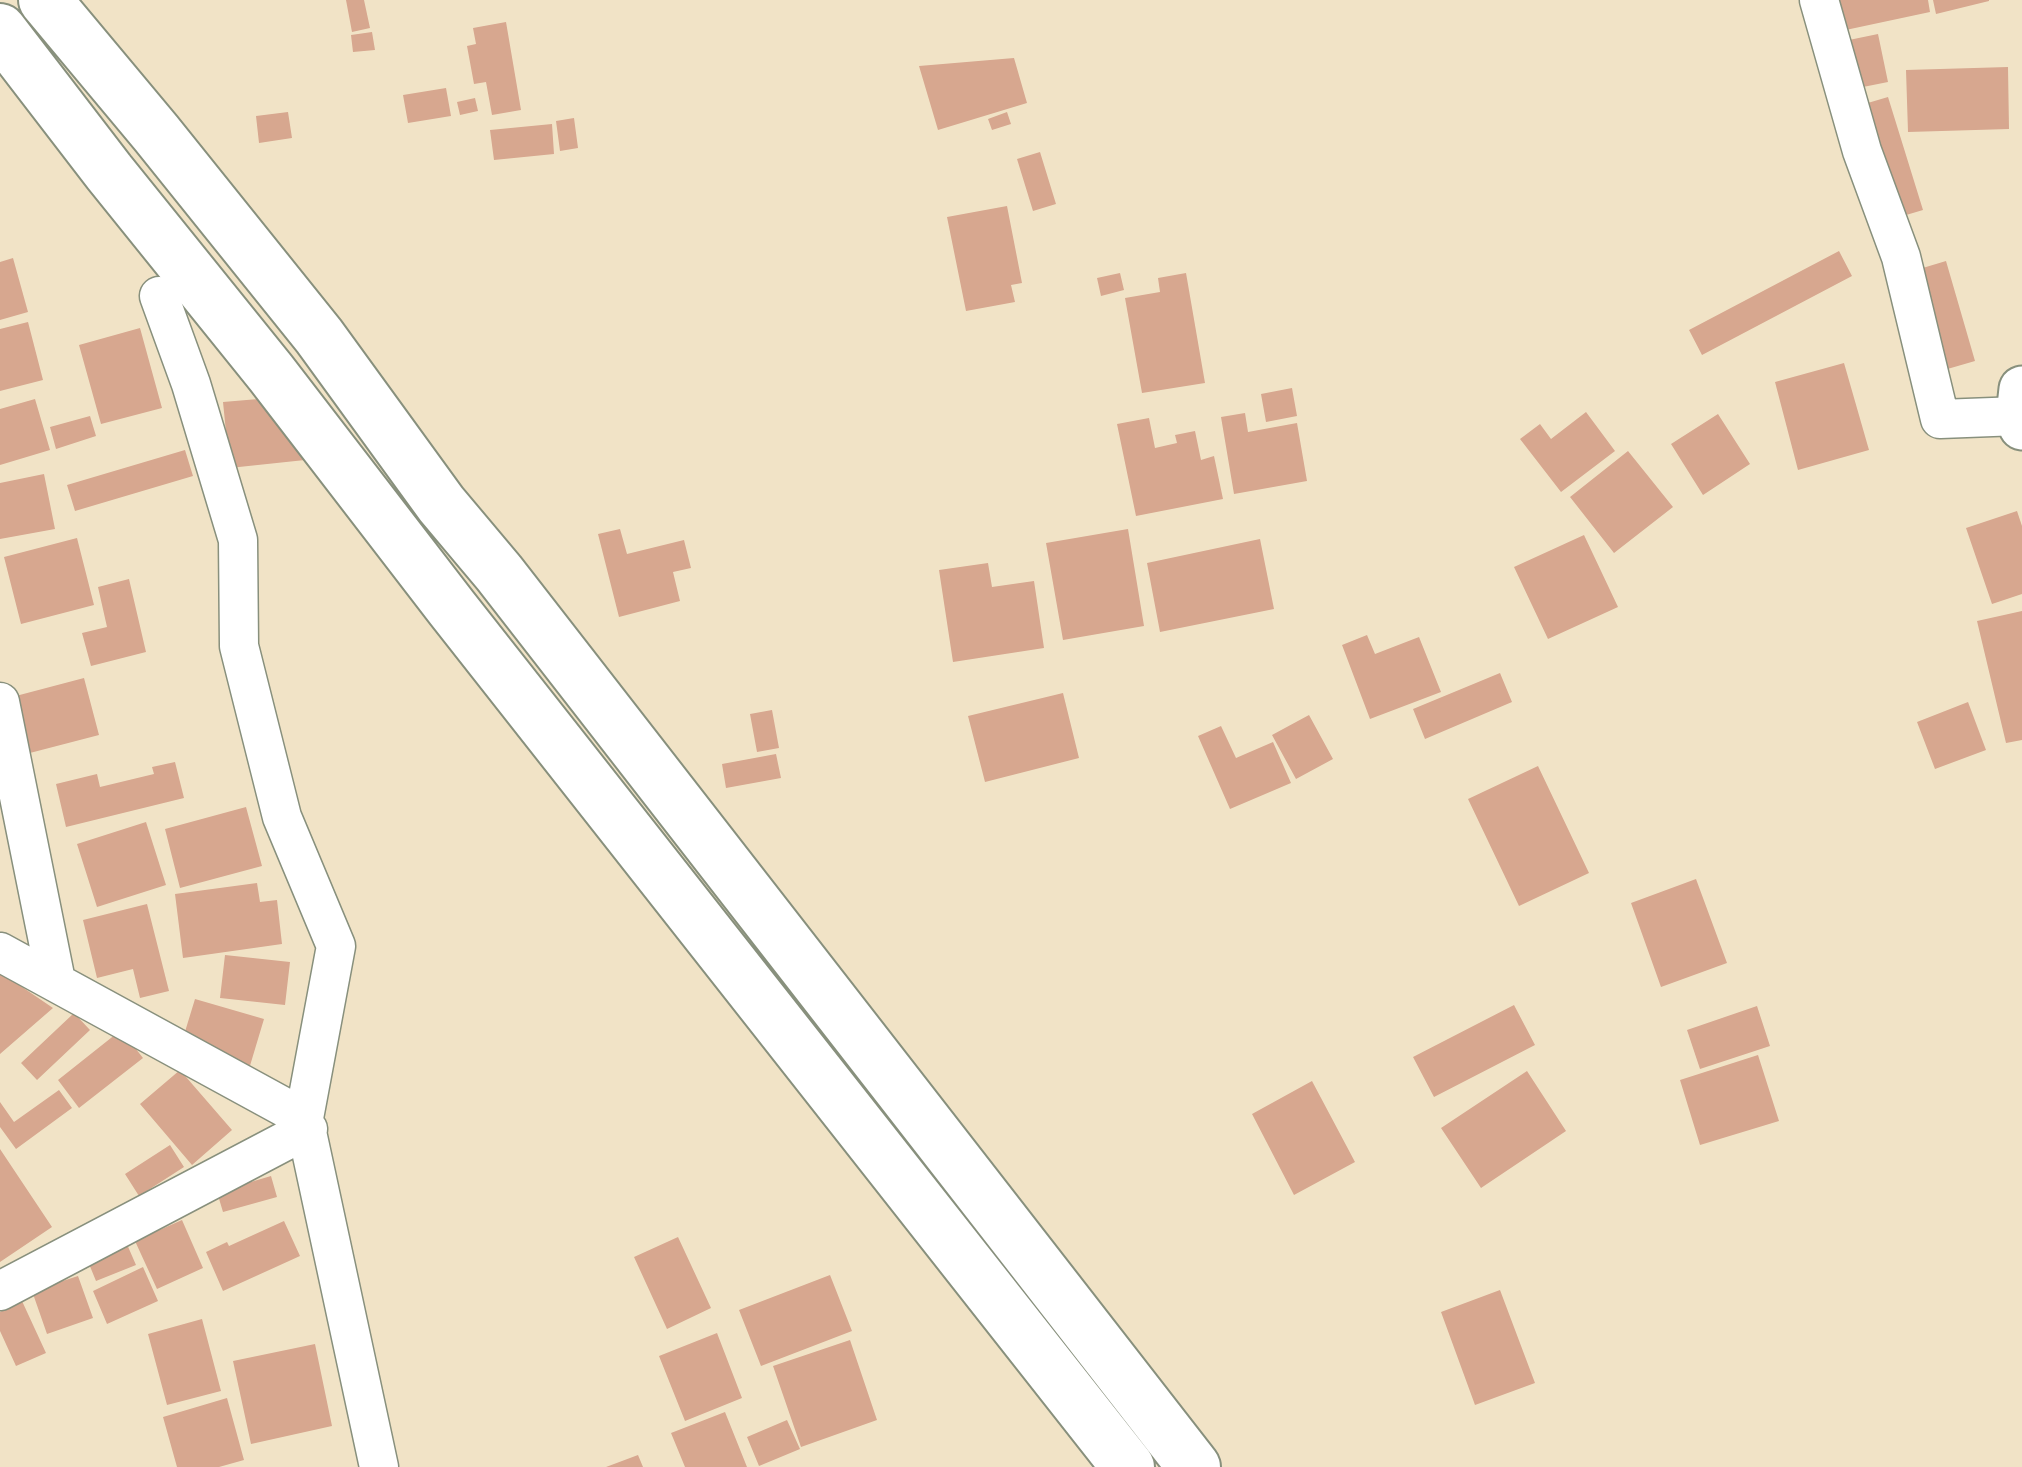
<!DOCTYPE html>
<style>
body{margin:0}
canvas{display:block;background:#f1e3c6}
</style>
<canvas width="2022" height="1467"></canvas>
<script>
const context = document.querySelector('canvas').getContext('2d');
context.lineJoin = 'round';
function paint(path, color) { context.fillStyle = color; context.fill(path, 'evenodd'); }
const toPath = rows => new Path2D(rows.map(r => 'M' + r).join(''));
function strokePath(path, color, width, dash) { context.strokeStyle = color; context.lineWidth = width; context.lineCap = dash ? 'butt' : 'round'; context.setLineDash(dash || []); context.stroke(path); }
const building = toPath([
 [346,0,364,0,370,28,352,32],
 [1835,0,1928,0,1930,12,1841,31],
 [1933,0,1989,0,1989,1,1936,14],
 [506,22,521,110,492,115,486,82,474,84,467,46,476,44,473,28],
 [372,32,375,50,353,52,351,35],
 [1878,34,1888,82,1858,88,1849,40],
 [1014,58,1027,103,938,130,919,66],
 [2008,67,2009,129,1908,132,1906,70],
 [446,88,451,116,408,123,403,95],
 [1888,97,1923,210,1896,218,1861,105],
 [475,98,478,111,460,115,457,102],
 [288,112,292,138,259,143,256,116],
 [1007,112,1011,124,992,130,988,119],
 [574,118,578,148,560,151,556,121],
 [552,124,554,154,494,160,490,130],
 [1040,152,1056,204,1033,211,1017,159],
 [1007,206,1022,283,1011,285,1015,302,966,311,947,217],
 [1839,251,1852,276,1702,355,1689,330],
 [13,258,28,312,0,320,0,262],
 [1946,261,1975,361,1944,370,1916,270],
 [1120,273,1124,290,1101,296,1097,278],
 [1186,273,1205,383,1142,393,1125,298,1160,292,1158,278],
 [28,322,43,380,0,391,0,329],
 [140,328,162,408,101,424,79,345],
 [1844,363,1869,450,1798,470,1775,382],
 [1292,388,1297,416,1266,422,1261,394],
 [282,397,305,460,220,469,216,433,226,432,223,402],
 [35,399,50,450,0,465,0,409],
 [1586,412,1615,451,1561,492,1520,439,1540,424,1551,439],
 [1245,413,1248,432,1297,423,1307,481,1234,494,1221,417],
 [1718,414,1750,464,1703,495,1671,444],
 [90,416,96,436,56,449,50,427],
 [1149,418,1155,448,1177,443,1175,435,1195,431,1201,460,1214,456,1223,499,1136,516,1117,424],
 [185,450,193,476,75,511,67,485],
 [1628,451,1673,507,1614,553,1570,497],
 [44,474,55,529,0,539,0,483],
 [2017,511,2022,526,2022,594,1992,604,1966,528],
 [620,529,627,554,684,540,691,568,673,572,680,601,619,617,598,534],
 [1128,529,1144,626,1063,640,1046,543],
 [1584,535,1618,607,1548,639,1514,567],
 [77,538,94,605,21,624,4,557],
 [1260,539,1274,609,1160,632,1147,563],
 [988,563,992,587,1034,581,1044,648,953,662,939,570],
 [129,579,146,652,91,666,82,633,107,627,98,587],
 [2022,611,2022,740,2006,743,1977,621],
 [1367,635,1375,654,1419,637,1441,692,1370,719,1342,645],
 [1500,673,1512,702,1425,739,1413,709],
 [84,678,99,735,26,754,12,697],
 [1063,693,1079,758,985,782,968,716],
 [1968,702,1986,750,1935,769,1917,722],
 [772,710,779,748,757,752,750,714],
 [1309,715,1333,759,1296,779,1272,735],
 [1221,726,1236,758,1273,742,1291,783,1230,809,1198,736],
 [776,754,781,778,726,788,722,764],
 [175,762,184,798,66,827,56,784,97,774,100,787,154,774,152,767],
 [1538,766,1589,873,1519,906,1468,799],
 [246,807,262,866,180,888,165,829],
 [146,822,166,885,97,907,77,844],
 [1696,879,1727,963,1661,987,1631,903],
 [257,883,260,902,277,900,282,944,183,958,175,894],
 [147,904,169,991,140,998,133,969,97,978,83,920],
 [225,955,290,962,285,1005,220,998],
 [0,972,53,1008,0,1054],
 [195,999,264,1019,249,1069,180,1048],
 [1514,1005,1535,1045,1434,1097,1413,1057],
 [1757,1006,1770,1046,1700,1069,1687,1030],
 [74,1013,90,1030,37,1080,21,1063],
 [121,1030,143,1058,79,1108,58,1080],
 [1758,1055,1779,1121,1700,1145,1680,1080],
 [180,1070,232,1130,192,1165,140,1104],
 [1527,1071,1566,1131,1481,1188,1441,1128],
 [1312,1081,1355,1162,1294,1195,1252,1114],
 [59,1090,72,1108,16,1149,0,1127,0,1102,14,1122],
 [170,1145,184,1167,139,1196,125,1174],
 [0,1149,52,1227,0,1262],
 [271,1176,277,1197,223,1212,217,1192],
 [182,1220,203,1268,157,1289,135,1241],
 [284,1221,300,1256,223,1291,206,1252,227,1242,229,1246],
 [678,1237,711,1308,667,1329,634,1257],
 [126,1242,136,1265,96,1281,87,1259],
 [143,1267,158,1301,107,1324,93,1291],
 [830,1275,852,1331,761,1366,739,1310],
 [78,1276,93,1318,47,1334,32,1291],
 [1500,1290,1535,1383,1475,1405,1441,1312],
 [22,1301,46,1353,16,1366,0,1331,0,1312],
 [202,1319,221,1391,167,1405,148,1334],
 [717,1333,742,1398,685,1421,659,1356],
 [850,1340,877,1420,801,1447,773,1366],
 [315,1344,332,1426,251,1444,233,1361],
 [227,1398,244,1460,219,1467,177,1467,163,1417],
 [725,1412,747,1467,685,1467,671,1433],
 [787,1420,800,1449,759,1466,747,1437],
 [638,1455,643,1467,606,1467]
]);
const minor = toPath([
 [1819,0,1862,151,1901,257,1940,419,2019,416],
 [159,296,191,384,238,540,239,646,282,817,336,946,304,1118,379,1467],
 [0,702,56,981],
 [0,952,304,1118],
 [0,1291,308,1129]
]);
const tertiary = toPath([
 [2022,389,2019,416,2022,427]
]);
const secondary = toPath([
 [45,0,156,133,319,336,441,504,499,573,1194,1467],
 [0,30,109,172,271,373,451,607,1128,1467]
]);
paint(building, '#d7a78f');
strokePath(minor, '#88907d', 41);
strokePath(tertiary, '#88907d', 49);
strokePath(secondary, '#88907d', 56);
strokePath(minor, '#fff', 38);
strokePath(tertiary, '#fff', 45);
strokePath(secondary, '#fff', 52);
</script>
